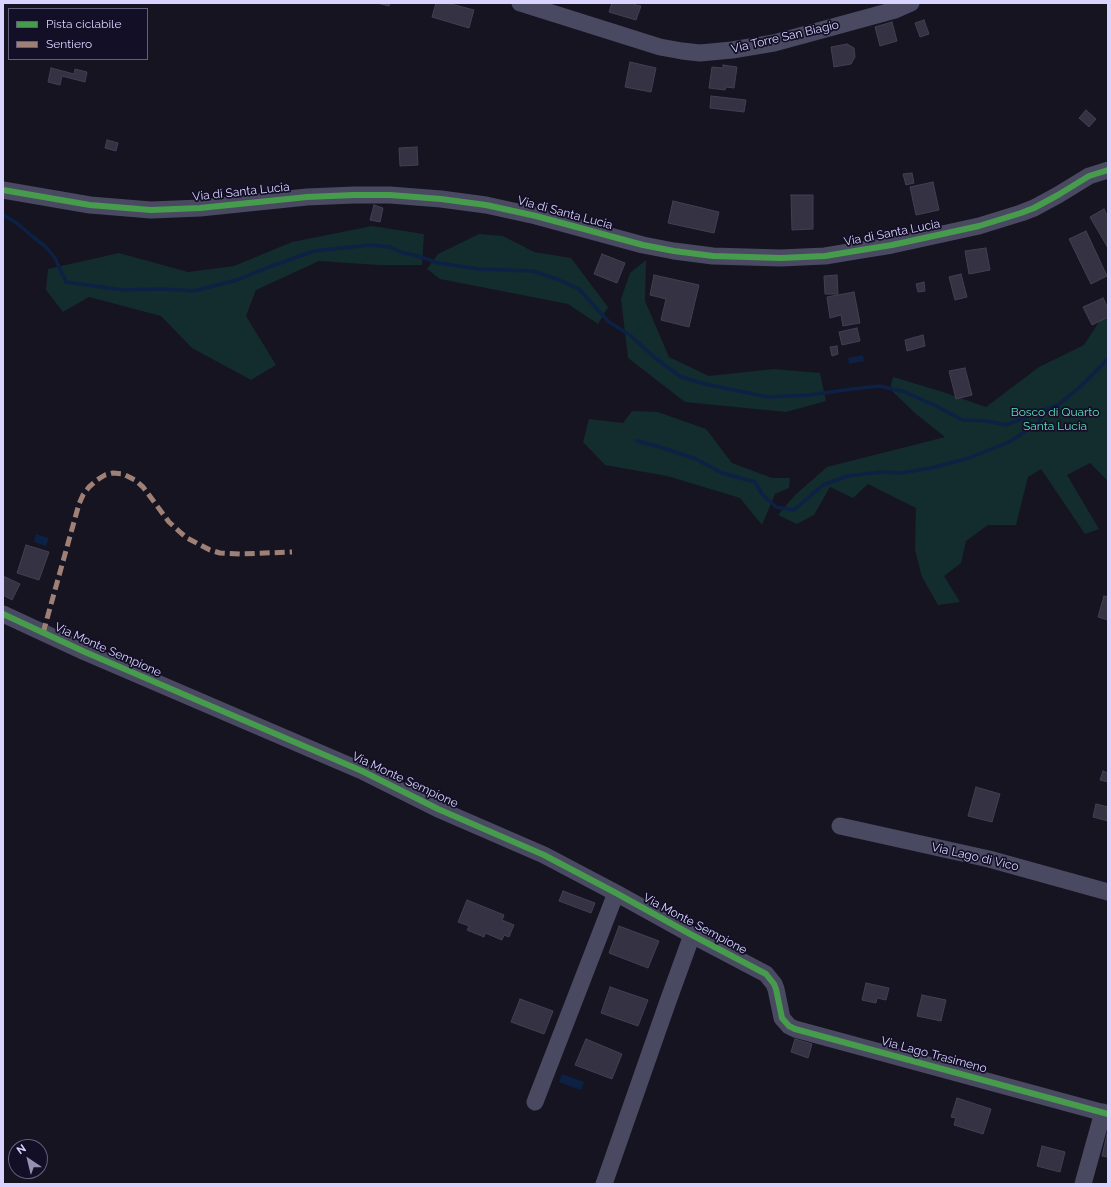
<!DOCTYPE html>
<style>
body{margin:0}
#map{position:relative;width:1111px;height:1187px;overflow:hidden;background:#161421;font-family:Raleway,sans-serif}
canvas{display:block}
.frame{position:absolute;inset:0;border:4px solid #d9d4ff;pointer-events:none}
.legend{position:absolute;left:8px;top:8px;width:140px;height:52px;box-sizing:border-box;background:#130f26;border:1px solid #625e7d;margin:0;padding:5px 7px;list-style:none;font-size:12px;color:#d9d4ff}
.legend li{display:flex;align-items:center;gap:8px;height:20px}
.legend b{width:20px;border:1px solid #625e7d}
.north{position:absolute;left:8px;top:1139px;width:40px;height:40px;box-sizing:border-box;background:#130f26;border:1px solid #625e7d;border-radius:50%;rotate:325deg;font-size:11px;font-weight:700;line-height:16px;text-align:center;color:#d9d4ff}
.north::after{content:'';display:block;margin:auto;width:14px;height:18px;background:#9591b1;clip-path:polygon(50% 0,100% 100%,50% 72%,0 100%)}
</style>
<div id="map">
<canvas width="1111" height="1187"></canvas>
<div class="frame"></div>
<ul class="legend">
<li><b style="height:5px;background:#469c4c"></b>Pista ciclabile</li>
<li><b style="height:5px;background:#9e8076"></b>Sentiero</li>
</ul>
<div class="north">N</div>
</div>
<script>
const context = document.querySelector('canvas').getContext('2d');
context.lineJoin = 'round';
function paint(path, color) { context.fillStyle = color; context.fill(path, 'evenodd'); }
const toPath = rows => new Path2D(rows.map(r => 'M' + r).join(''));
function strokePath(path, color, width, dash) { context.strokeStyle = color; context.lineWidth = width; context.lineCap = dash ? 'butt' : 'round'; context.setLineDash(dash || []); context.stroke(path); }
function drawText(font, color, halo, rows, align = 'center') {
  context.font = font + ' Raleway,sans-serif'; context.lineWidth = 3.5; context.setLineDash([]); context.textBaseline = 'middle'; context.strokeStyle = halo; context.fillStyle = color; for (const [text, x, y, turn = 0] of rows) {
    context.save(); context.translate(x, y); context.rotate((+turn || 0) * Math.PI / 180); context.textAlign = isNaN(turn) ? turn : align; if (halo) context.strokeText(text, 0, 0); context.fillText(text, 0, 0); context.restore();
  }
}
const green = toPath([
 [372,226,424,234,422,265,379,265,319,261,256,290,246,316,276,365,251,380,192,348,161,316,89,297,63,312,46,290,48,269,119,253,188,272,234,266,292,242],
 [479,234,503,236,534,252,571,258,608,307,598,324,568,304,440,279,427,269,438,254],
 [646,260,645,301,669,357,709,376,774,369,820,373,826,401,786,412,685,402,628,358,621,299,630,273],
 [1108,308,1108,481,1090,463,1067,475,1099,529,1085,534,1041,469,1028,477,1016,525,988,525,966,541,961,563,944,576,960,602,938,605,922,577,915,550,916,508,868,484,853,498,830,487,814,515,797,524,778,515,795,495,827,467,945,437,916,414,890,389,893,377,943,392,986,407,1039,367,1084,345],
 [632,411,658,412,706,429,732,463,772,478,790,478,789,488,775,494,762,525,740,498,667,476,605,465,583,442,589,419,623,423]
]);
const water = toPath([
 [863,355,864,361,849,364,848,358],
 [36,534,49,538,46,546,34,542],
 [562,1074,584,1082,581,1090,559,1082]
]);
const stream = toPath([
 [3,215,18,224,33,237,45,246,55,258,66,282,123,290,163,289,193,291,237,280,269,267,314,251,370,245,390,247,403,253,414,255,439,263,478,269,533,271,559,280,579,289,609,322,630,335,654,357,681,377,705,384,768,397,810,395,852,389,880,386,905,392,936,406,963,420,987,421,1006,425,1058,405,1080,387,1108,359],
 [637,441,660,447,696,459,722,473,755,482,762,494,776,507,794,510,823,485,847,476,881,472,900,473,931,468,969,458,1009,442,1038,423,1045,411]
]);
const building = toPath([
 [377,3,390,3,389,6,377,3],
 [436,3,447,3,474,10,469,28,432,17,436,3],
 [612,3,636,3,635,5,641,6,636,20,609,12,612,3],
 [924,20,929,34,920,37,915,23,924,20],
 [892,22,897,41,880,46,875,27,892,22],
 [847,44,854,48,855,57,851,64,834,67,831,47,847,44],
 [630,62,656,68,651,92,625,87,630,62],
 [723,65,737,67,734,88,726,87,725,90,709,88,712,67,723,68,723,65],
 [51,68,74,74,75,69,87,72,85,82,62,76,60,85,48,82,51,68],
 [711,96,746,100,744,112,710,108,711,96],
 [1086,110,1096,119,1089,127,1079,118,1086,110],
 [107,140,118,143,116,151,105,148,107,140],
 [417,147,418,165,400,166,399,148,417,147],
 [912,173,914,183,906,185,903,174,912,173],
 [933,182,939,210,916,215,910,187,933,182],
 [791,195,813,195,813,229,792,230,791,195],
 [673,201,719,212,714,233,668,223,673,201],
 [374,205,383,208,380,222,370,220,374,205],
 [1104,209,1108,217,1108,248,1090,217,1104,209],
 [1086,231,1107,276,1091,284,1069,239,1086,231],
 [986,248,990,270,969,274,965,251,986,248],
 [602,254,625,263,617,283,594,274,602,254],
 [961,274,967,297,955,300,949,277,961,274],
 [654,275,699,285,689,327,661,320,666,299,650,295,654,275],
 [837,275,838,294,825,294,824,276,837,275],
 [924,282,925,291,918,292,916,284,924,282],
 [854,292,860,323,843,326,841,315,830,318,827,297,854,292],
 [1103,298,1108,308,1108,317,1092,325,1083,307,1103,298],
 [857,328,860,341,842,345,839,332,857,328],
 [923,335,925,346,907,351,905,340,923,335],
 [837,346,838,354,832,356,830,347,837,346],
 [965,368,972,395,956,399,949,371,965,368],
 [26,545,49,552,39,580,17,573,26,545],
 [3,576,20,584,12,600,3,595,3,576],
 [1104,596,1108,597,1108,620,1098,617,1104,596],
 [1103,771,1108,773,1108,782,1100,780,1103,771],
 [976,787,1000,794,992,822,968,816,976,787],
 [1096,804,1108,807,1108,821,1093,817,1096,804],
 [563,891,595,903,591,913,559,901,563,891],
 [467,900,504,915,502,920,514,925,509,937,504,935,502,940,485,933,484,937,467,930,469,926,458,922,467,900],
 [619,926,659,941,648,968,609,953,619,926],
 [866,983,889,988,886,1000,877,998,876,1003,862,1000,866,983],
 [610,987,648,1000,638,1026,601,1013,610,987],
 [922,995,946,1000,941,1021,917,1016,922,995],
 [520,999,553,1011,544,1034,511,1022,520,999],
 [586,1039,622,1054,612,1079,575,1065,586,1039],
 [795,1039,812,1044,808,1058,791,1052,795,1039],
 [957,1098,991,1109,983,1134,954,1125,956,1118,951,1117,957,1098],
 [1107,1134,1108,1134,1108,1157,1102,1156,1107,1134],
 [1042,1146,1065,1152,1060,1172,1037,1166,1042,1146]
]);
const minor = toPath([
 [520,3,660,47,682,51,700,53,732,50,774,43,895,10,911,3],
 [3,190,90,205,151,210,200,208,307,197,354,195,390,195,441,199,486,205,536,216,643,245,674,251,713,256,781,258,825,256,855,251,892,245,979,226,1021,213,1034,208,1058,195,1089,176,1108,170],
 [3,614,85,652,362,771,438,809,544,855,616,893,692,935,766,974,774,984,776,989,782,1018,789,1026,795,1029,1108,1114],
 [840,826,989,859,1108,892],
 [535,1102,616,893],
 [604,1184,667,1004,692,935],
 [1083,1184,1103,1112]
]);
const quiet = toPath([
 [43,633,79,504,83,495,89,487,97,480,105,475,113,473,123,474,135,480,143,487,169,522,181,533,187,538,210,550,220,553,240,554,292,552]
]);
const cycleway = toPath([
 [3,190,90,205,151,210,200,208,307,197,354,195,390,195,441,199,486,205,536,216,643,245,674,251,713,256,781,258,825,256,855,251,892,245,979,226,1021,213,1034,208,1058,195,1089,176,1108,170],
 [3,614,85,652,362,771,438,809,544,855,616,893,692,935,766,974,774,984,776,989,782,1018,789,1026,795,1029,1108,1114]
]);
const streetNames = [
 ["Via Torre San Biagio",785,37,-13],
 ["Via di Santa Lucia",241,192,-6],
 ["Via di Santa Lucia",565,213,15],
 ["Via di Santa Lucia",892,233,-11],
 ["Via Monte Sempione",108,650,24],
 ["Via Monte Sempione",405,780,25],
 ["Via Lago di Vico",975,857,13],
 ["Via Monte Sempione",695,924,28],
 ["Via Lago Trasimeno",934,1055,15]
];
const parkNames = [
 ["Bosco di Quarto",1055,412],
 ["Santa Lucia",1055,426]
];
paint(green, '#132c2d');
paint(water, '#0d2144');
strokePath(stream, '#0d2144', 3.5);
paint(building, '#343243');
strokePath(building, '#433f54', 1);
strokePath(minor, '#4a4962', 17);
strokePath(quiet, '#9e8076', 5, [10, 5]);
strokePath(cycleway, '#469c4c', 6);
drawText('12px', '#d9d4ff', '#130f26', streetNames);
drawText('12px', '#5fe0c0', '#130f26', parkNames);
</script>
